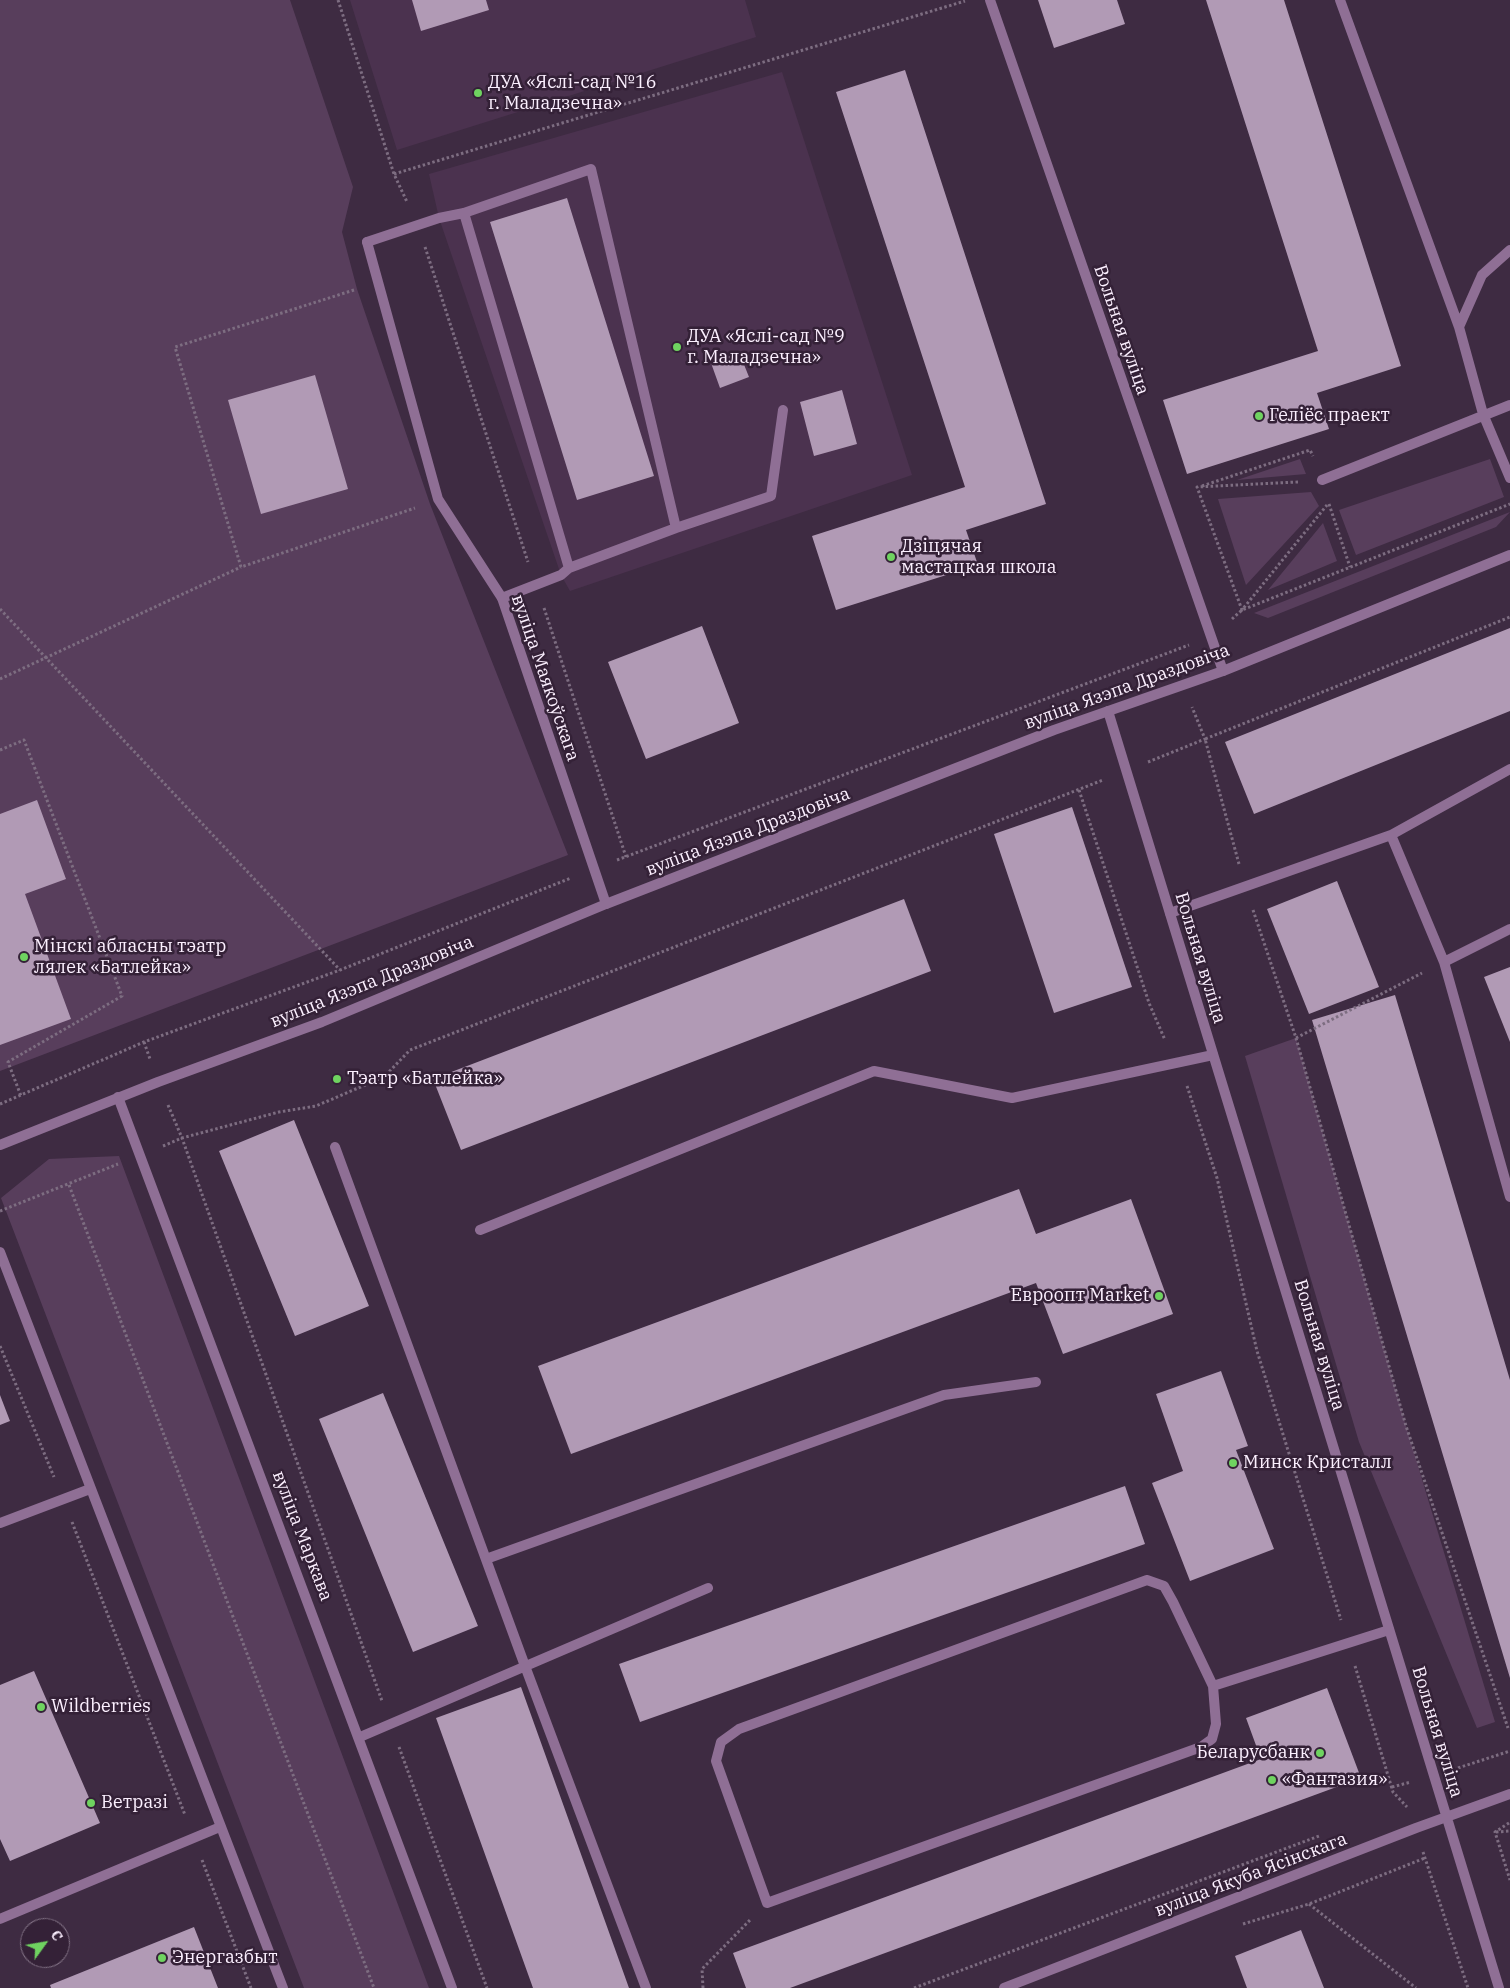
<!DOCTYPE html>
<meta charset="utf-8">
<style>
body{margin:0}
#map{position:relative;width:1510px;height:1988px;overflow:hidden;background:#3e2b42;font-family:"IBM Plex Serif",serif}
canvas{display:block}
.north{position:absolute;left:20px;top:1918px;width:50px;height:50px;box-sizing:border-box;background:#342137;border:1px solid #847487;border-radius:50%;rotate:58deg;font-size:14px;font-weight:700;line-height:20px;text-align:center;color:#fcf0ff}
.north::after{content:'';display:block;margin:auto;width:18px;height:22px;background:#6fd360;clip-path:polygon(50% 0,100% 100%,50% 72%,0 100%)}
</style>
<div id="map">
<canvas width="1510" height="1988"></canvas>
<div class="north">С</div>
</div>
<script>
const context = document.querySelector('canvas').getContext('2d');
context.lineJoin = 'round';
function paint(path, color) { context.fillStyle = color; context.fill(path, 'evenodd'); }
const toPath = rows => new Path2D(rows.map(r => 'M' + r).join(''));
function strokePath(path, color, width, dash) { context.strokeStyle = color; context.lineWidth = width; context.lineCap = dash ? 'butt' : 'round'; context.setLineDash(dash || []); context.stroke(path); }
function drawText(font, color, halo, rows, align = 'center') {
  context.font = font + ' "IBM Plex Serif",serif'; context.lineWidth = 5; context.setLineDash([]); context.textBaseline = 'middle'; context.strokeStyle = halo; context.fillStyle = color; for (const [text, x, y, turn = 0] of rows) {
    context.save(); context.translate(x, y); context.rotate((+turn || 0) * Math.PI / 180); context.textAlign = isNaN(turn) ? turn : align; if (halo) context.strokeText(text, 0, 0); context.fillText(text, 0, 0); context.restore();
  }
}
const built = toPath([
 [350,0,745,0,756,37,397,150],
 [782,72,912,475,570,591,561,575,439,218,429,174]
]);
const green = toPath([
 [0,0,290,0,353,187,342,232,357,289,430,504,568,855,0,1071],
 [1300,459,1306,474,1237,480],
 [1490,459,1504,497,1356,555,1339,510],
 [1311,492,1319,506,1246,585,1218,499],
 [1510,512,1496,527,1268,618,1254,613],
 [1323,523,1337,561,1268,590],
 [1296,1038,1406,1426,1495,1722,1477,1728,1359,1442,1245,1056],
 [119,1156,429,1988,304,1988,1,1198,49,1159]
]);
const building = toPath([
 [412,0,486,0,489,10,421,31],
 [1038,0,1117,0,1125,24,1054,48],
 [1206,0,1284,0,1401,366,1317,393,1329,429,1187,474,1163,400,1318,351],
 [905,70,1046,504,966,530,978,565,836,610,812,536,965,487,836,92],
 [567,198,654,476,577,500,490,222],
 [739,352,749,377,720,388,711,363],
 [315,375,348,489,261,514,228,400],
 [842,390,857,444,814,456,800,402],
 [702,626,739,723,646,759,608,662],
 [1510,628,1510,711,1254,814,1225,742],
 [37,800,66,879,25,894,71,1019,0,1045,0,814],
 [1072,807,1132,987,1054,1013,994,834],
 [1337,881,1379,987,1309,1014,1267,909],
 [904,899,931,971,461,1150,433,1079],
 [1510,967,1510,1042,1484,977],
 [1395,995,1510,1380,1510,1678,1312,1020],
 [294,1120,369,1306,295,1336,219,1151],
 [1019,1189,1036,1234,1131,1199,1173,1314,1063,1354,1036,1283,571,1454,538,1366],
 [1221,1371,1248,1446,1236,1450,1274,1549,1190,1581,1152,1483,1183,1471,1156,1394],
 [383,1393,478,1626,413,1652,319,1419],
 [0,1395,10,1421,0,1425],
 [1125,1486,1145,1544,640,1722,619,1664],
 [34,1671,100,1823,10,1861,0,1839,0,1685],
 [521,1687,629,1988,533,1988,436,1718],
 [1327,1688,1361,1778,790,1988,746,1988,733,1953,1261,1759,1246,1718],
 [194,1927,218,1988,51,1988,50,1985],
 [1301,1930,1324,1988,1247,1988,1235,1956]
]);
const path = toPath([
 [338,0,394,174,407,202],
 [394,174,965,1],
 [425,247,528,562],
 [354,290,175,347,241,567,415,508],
 [1298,482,1197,487,1242,610,1327,505],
 [1202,486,1310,450,1313,456],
 [1329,504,1350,567],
 [544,608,626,857],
 [0,609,340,970],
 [1232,619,1242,610,1510,504],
 [0,679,241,567],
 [0,750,24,740,122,996,8,1062,21,1096],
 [1148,762,1205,739,1192,707],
 [1079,790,1149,1003,1165,1040],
 [617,860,1189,645],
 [1239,864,1205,739,1510,617],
 [1253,910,1296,1038,1406,1426,1508,1728],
 [1296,1038,1422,973],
 [144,1042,150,1059],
 [1187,1086,1217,1178,1257,1351,1341,1620],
 [0,1104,144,1042,340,970,571,878],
 [168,1105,182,1138,382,1701],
 [163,1146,182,1138,279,1112,316,1106,384,1077,410,1050,1103,780],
 [69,1185,374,1988],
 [0,1211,118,1164],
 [0,1346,54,1477],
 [72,1522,185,1815],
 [1355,1666,1393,1792,1407,1807],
 [399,1747,487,1988],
 [1458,1768,1510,1751],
 [1392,1787,1411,1782],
 [1509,1823,1495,1832,1510,1880],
 [1496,1832,1510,1831],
 [1423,1852,1468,1988],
 [202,1860,251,1988],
 [1309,1904,1416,1988],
 [1243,1924,1309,1904,1425,1858],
 [703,1988,702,1969,750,1920],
 [914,1988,1319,1836]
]);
const service = toPath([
 [1340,0,1459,327],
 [464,213,569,568],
 [367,242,439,218,464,213,591,169,676,528,569,568,561,575,502,598],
 [1510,250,1482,275,1459,327,1483,414,1510,478],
 [1322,480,1510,405],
 [676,528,771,496,783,410],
 [1510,769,1391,835,1444,962,1510,1197],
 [1170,913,1391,835],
 [1444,962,1510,929],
 [335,1147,525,1666,646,1988],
 [480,1230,874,1071,1012,1098,1213,1055],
 [0,1523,90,1489],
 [486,1559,944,1395,1036,1382],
 [1147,1580,1164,1586,1173,1602,1213,1686,1216,1724,1212,1739,1201,1747,767,1903,716,1761,721,1742,739,1729,1147,1580],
 [1213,1686,1389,1630],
 [360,1737,708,1588],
 [0,1919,220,1827]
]);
const minor = toPath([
 [990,0,1223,671],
 [367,242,438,499,502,598,606,904],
 [1108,711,1499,1988],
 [118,1097,452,1988],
 [0,1252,283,1988],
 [1004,1988,1416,1828,1510,1794]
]);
const tertiary = toPath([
 [0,1145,158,1082,322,1022,606,904,1054,730,1223,671,1510,555]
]);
const markers = [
 [478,93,5,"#6fd360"],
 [677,347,5,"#6fd360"],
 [1259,416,5,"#6fd360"],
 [891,557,5,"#6fd360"],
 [24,957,5,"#6fd360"],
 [337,1079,5,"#6fd360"],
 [1159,1296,5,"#6fd360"],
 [1233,1463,5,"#6fd360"],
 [41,1707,5,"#6fd360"],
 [1320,1753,5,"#6fd360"],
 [1272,1780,5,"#6fd360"],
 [91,1803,5,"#6fd360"],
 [162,1958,5,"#6fd360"]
];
const poiNames = [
 ["ДУА «Яслі-сад №16",488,83],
 ["г. Маладзечна»",488,104],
 ["ДУА «Яслі-сад №9",687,337],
 ["г. Маладзечна»",687,358],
 ["Геліёс праект",1269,416],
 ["Дзіцячая",901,547],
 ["мастацкая школа",901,568],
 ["Мінскі абласны тэатр",34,947],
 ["лялек «Батлейка»",34,968],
 ["Тэатр «Батлейка»",347,1079],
 ["Евроопт Market",1149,1296,"right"],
 ["Минск Кристалл",1243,1463],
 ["Wildberries",51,1707],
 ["Беларусбанк",1310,1753,"right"],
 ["«Фантазия»",1282,1780],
 ["Ветразі",101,1803],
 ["Энергазбыт",172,1958]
];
const streetNames = [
 ["Вольная вуліца",1121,330,71],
 ["вуліца Маякоўскага",545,678,71],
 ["вуліца Язэпа Драздовіча",1127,687,-20],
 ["вуліца Язэпа Драздовіча",748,832,-21],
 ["Вольная вуліца",1200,958,73],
 ["вуліца Язэпа Драздовіча",372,982,-22],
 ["Вольная вуліца",1319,1345,73],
 ["вуліца Маркава",302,1536,69],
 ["Вольная вуліца",1437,1732,73],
 ["вуліца Якуба Ясінскага",1251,1875,-21]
];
paint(built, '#4b324f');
paint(green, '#583e5c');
paint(building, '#b19ab5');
strokePath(path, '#7d6d81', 3, [2.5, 2.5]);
strokePath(service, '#8f6f95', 10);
strokePath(minor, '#8f6f95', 10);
strokePath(tertiary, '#8f6f95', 10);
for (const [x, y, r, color] of markers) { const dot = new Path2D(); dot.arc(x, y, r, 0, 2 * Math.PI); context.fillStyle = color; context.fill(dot); strokePath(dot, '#342137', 2); }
drawText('18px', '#fcf0ff', '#342137', poiNames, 'left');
drawText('18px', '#fcf0ff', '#342137', streetNames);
</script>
